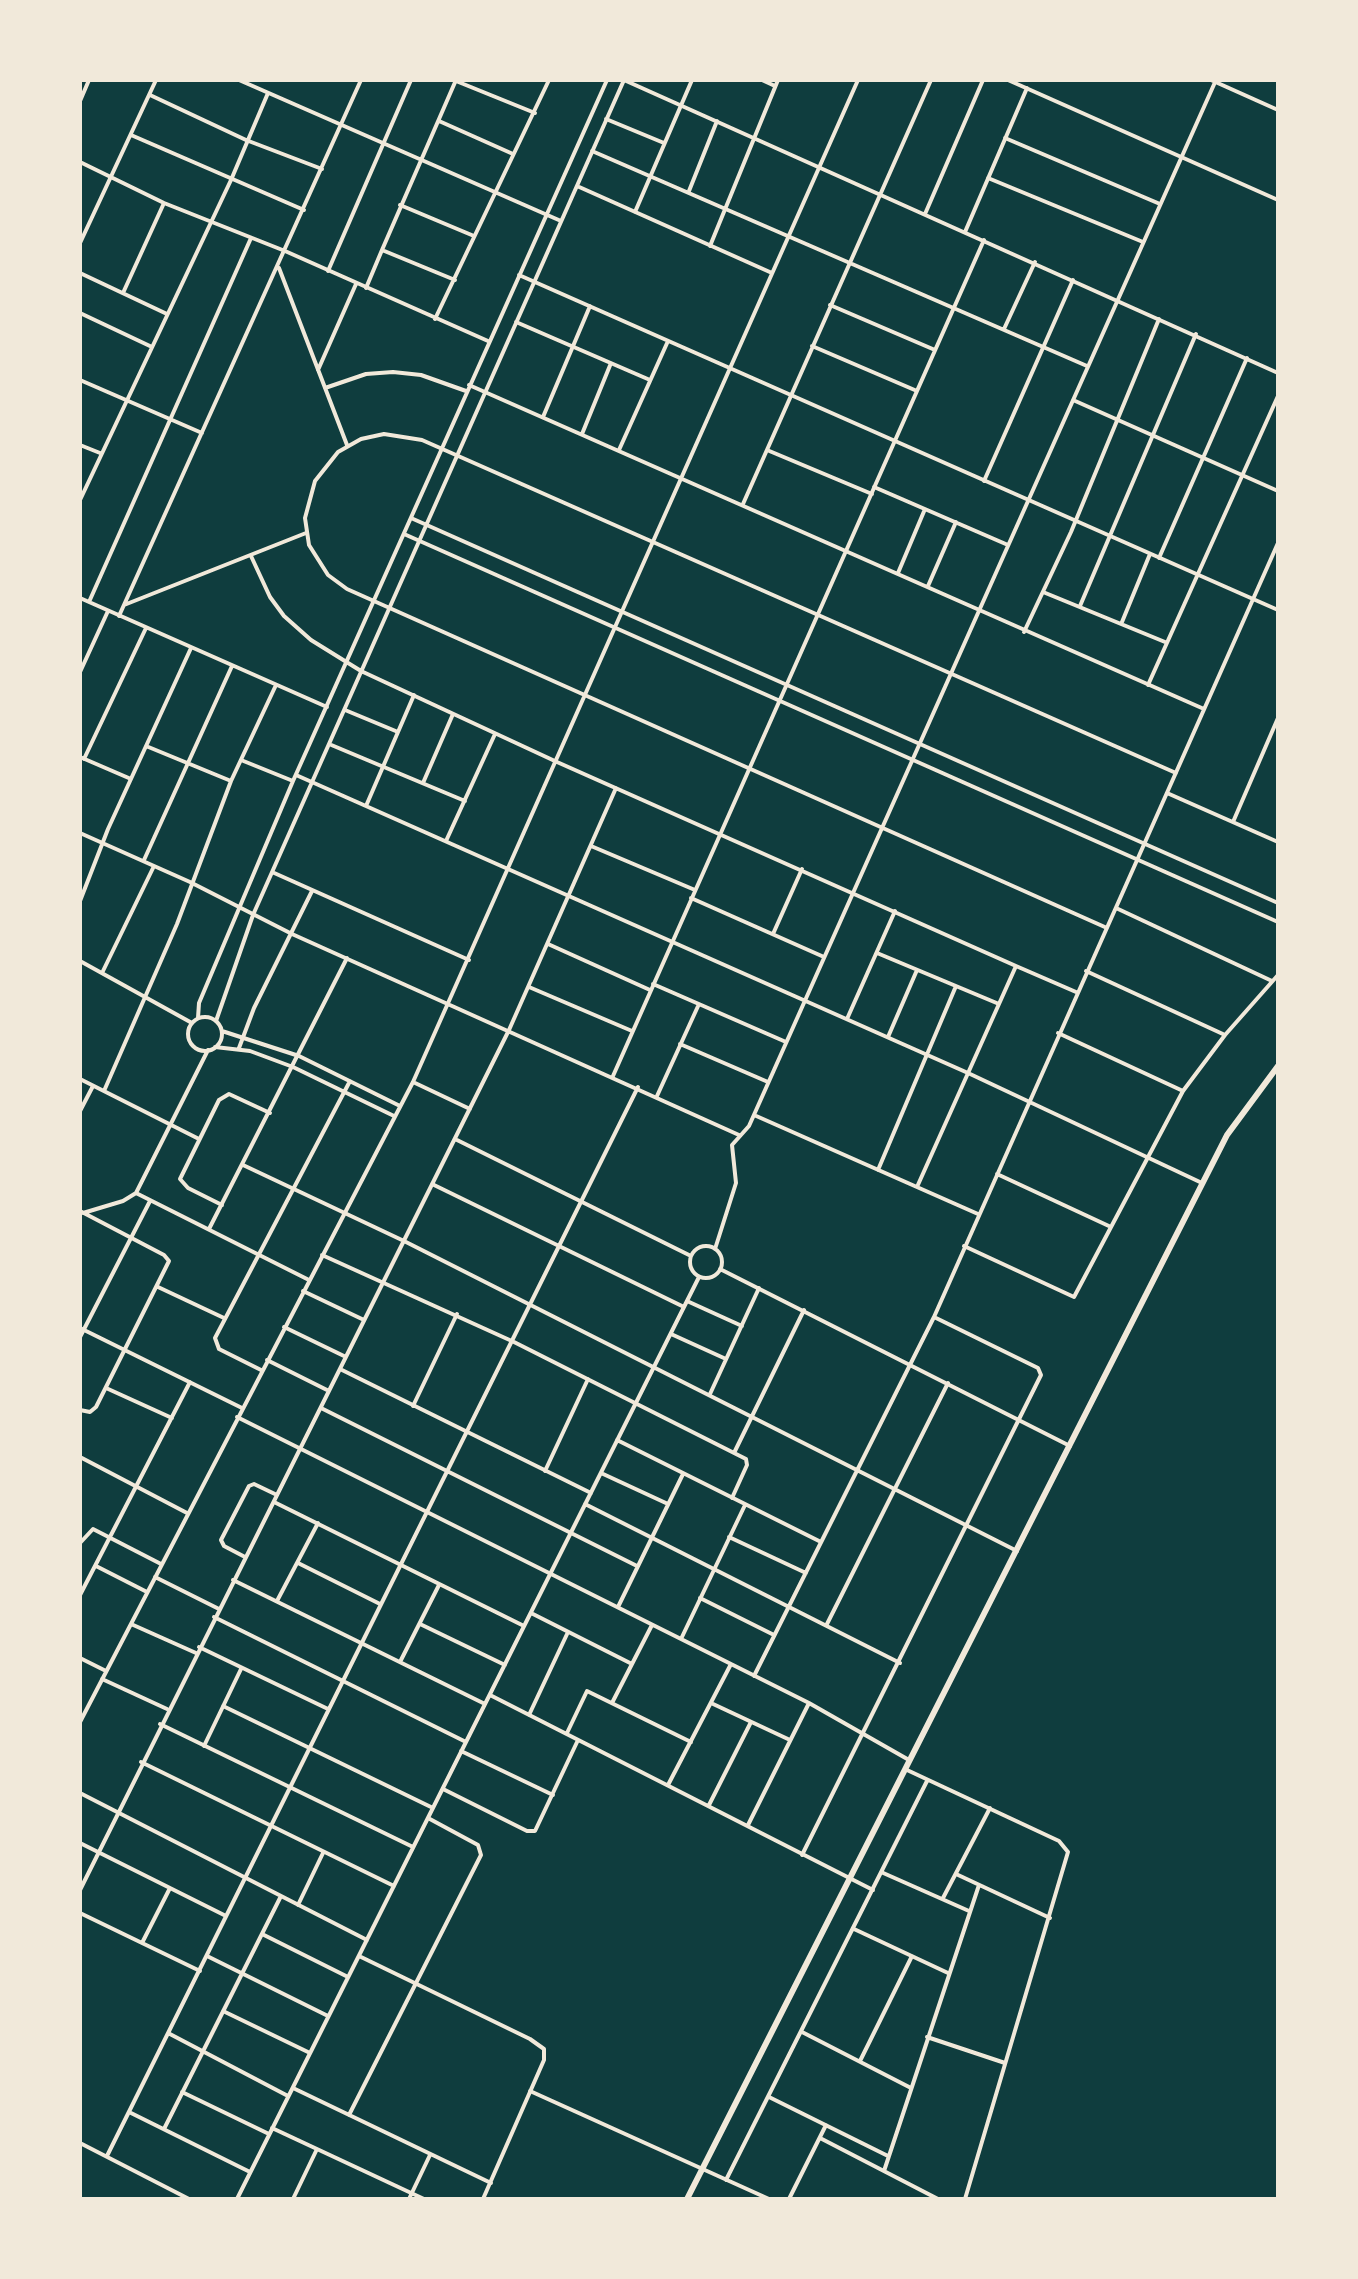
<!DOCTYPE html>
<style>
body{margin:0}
#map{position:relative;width:1358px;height:2279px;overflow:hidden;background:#0f3d3e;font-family:Commissioner,sans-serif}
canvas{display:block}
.frame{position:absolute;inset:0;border:82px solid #f1e9da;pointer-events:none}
</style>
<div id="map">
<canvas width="1358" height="2279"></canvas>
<div class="frame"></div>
</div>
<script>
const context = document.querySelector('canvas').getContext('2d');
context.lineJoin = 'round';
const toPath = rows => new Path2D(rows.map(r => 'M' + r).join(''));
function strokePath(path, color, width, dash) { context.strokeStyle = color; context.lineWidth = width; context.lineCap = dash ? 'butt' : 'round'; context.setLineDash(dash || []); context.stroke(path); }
const minor = toPath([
 [239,80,561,221],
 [624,80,1278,373],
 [762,80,775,86],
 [1008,80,1278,200],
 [1211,80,1278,110],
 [456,81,535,113],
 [150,95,246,140,322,169],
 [80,101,89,80],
 [606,119,664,143],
 [439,121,513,154],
 [131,135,304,210],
 [1005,138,1160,204],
 [592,151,1087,366],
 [80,162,164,203,285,251,488,341],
 [988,178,1143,242],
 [577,186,772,273],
 [689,191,717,121],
 [400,205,474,236],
 [635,212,692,80],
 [925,214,983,80],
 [965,232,1027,88],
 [80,243,156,80],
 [710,246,778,80],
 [279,268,347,445],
 [328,271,411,80],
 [80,273,167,314],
 [519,275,1278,610],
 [455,280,382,250,456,80],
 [366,288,382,250],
 [123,293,164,203],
 [830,305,935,350],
 [80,313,152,347],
 [435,319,549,80],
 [516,322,650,380],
 [1004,329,1035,262],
 [812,346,917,391],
 [318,370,356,284],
 [80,380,202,433],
 [469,385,1204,709],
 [325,388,366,374,393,372,421,375,466,391],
 [1073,400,1278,491],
 [543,417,590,306],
 [582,434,611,363],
 [80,445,100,453],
 [619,450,668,341],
 [767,450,872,494],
 [984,481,1073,280],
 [874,487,1008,545],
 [80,500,231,180,268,93],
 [743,504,931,80],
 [411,518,1278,903],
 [404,534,1278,922],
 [251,556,270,597,284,616,311,640,361,671,557,762,1016,966,917,1187],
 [1159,558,1247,358],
 [898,573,925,509],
 [928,586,956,522],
 [1043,592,1165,642],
 [80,598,327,707],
 [89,602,251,238],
 [124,605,306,533],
 [1080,606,1196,334],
 [119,616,361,80],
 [1122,622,1150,554],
 [1024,632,1071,532,1159,319],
 [80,672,108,611],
 [1148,685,1278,396],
 [345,710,398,732],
 [329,744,465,801],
 [146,746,231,781],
 [80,757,131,779],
 [84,759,146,628],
 [241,760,293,781],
 [296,775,968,1073,1202,1183],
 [423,783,453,714],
 [1167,793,1278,842],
 [366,806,414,695],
 [1233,822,1278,718],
 [80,833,190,882,292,934,739,1135],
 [446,841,495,734],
 [591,846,695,890],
 [144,860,232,666],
 [272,872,469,960],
 [691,898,824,957],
 [80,901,108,829,191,648],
 [1116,908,1272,981],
 [1107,928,347,589,328,575,309,545,305,518,315,481,338,452,361,439,384,434,422,440,1176,773],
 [773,934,802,869],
 [548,944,650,990],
 [877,953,999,1004],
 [80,961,192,1023],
 [1016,966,1076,992],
 [103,971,154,866],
 [1086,971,1225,1035],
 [653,984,786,1042],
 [529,987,632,1031],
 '188 1034a17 17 0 1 1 34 0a17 17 0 1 1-34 0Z',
 [198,1018,199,1003,293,781,607,80],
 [847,1019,895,911],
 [216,1021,253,915,624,80],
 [222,1031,299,1056,400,1106],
 [1058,1033,1183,1091],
 [888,1037,917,970],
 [680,1044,768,1082],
 [215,1047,250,1051,293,1067,394,1116],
 [239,1048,254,1008,312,891],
 [613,1076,984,240],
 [80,1079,199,1139],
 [413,1082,470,1109],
 [104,1091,177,924,231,781,276,685],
 [657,1096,699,1004],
 [80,1111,93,1086],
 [754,1115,978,1214],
 [455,1139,691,1256],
 [243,1165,404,1241,1017,1551],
 [878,1170,956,986],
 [997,1174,1111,1227],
 [432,1184,684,1307],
 [136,1193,309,1280],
 [222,1205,188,1188,180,1179,219,1100,229,1094,270,1113],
 [80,1211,164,1255,169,1261,96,1407,90,1412,80,1410],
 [83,1213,123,1201,136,1193,208,1050],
 [209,1229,347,958],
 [964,1246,1074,1297,1183,1091,1225,1035,1278,975],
 '690 1262a16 16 0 1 1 32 0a16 16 0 1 1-32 0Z',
 [715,1249,736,1183,732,1145,749,1126,1216,80],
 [322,1255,514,1342,746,1459,747,1465,732,1498],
 [720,1269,1070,1446],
 [158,1287,224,1318],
 [303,1291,364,1320],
 [687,1301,742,1326],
 [284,1327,346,1357],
 [80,1328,242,1408],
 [671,1334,726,1359],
 [80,1337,150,1201],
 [267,1360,329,1391],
 [340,1369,591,1493],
 [261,1370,219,1349,215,1338,350,1081],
 [106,1388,172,1418],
 [710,1394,759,1288],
 [413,1406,457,1314],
 [321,1408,637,1566],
 [237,1417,809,1703,909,1760],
 [617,1440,821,1542],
 [734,1453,804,1310],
 [80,1457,187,1513],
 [545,1471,588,1379],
 [601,1473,668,1504],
 [274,1502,524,1626],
 [585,1504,900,1663],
 [729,1537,806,1573],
 [80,1543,93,1529,161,1564],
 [245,1557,224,1546,221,1540,249,1486,254,1484,277,1495],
 [298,1563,380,1604],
 [96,1566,147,1592],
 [155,1577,219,1609],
 [233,1580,485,1704],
 [80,1595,190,1382],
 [700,1598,774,1635],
 [277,1601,318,1523],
 [618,1607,683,1474],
 [531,1613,632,1664],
 [214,1617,466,1742],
 [131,1624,196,1653],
 [420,1624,505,1665],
 [827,1624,948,1383],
 [681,1639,745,1505],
 [199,1647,328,1709],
 [80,1658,106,1671],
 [400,1662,439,1585],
 [754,1676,934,1317,1278,543],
 [102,1679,167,1709],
 [490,1695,873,1890],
 [612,1703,652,1625],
 [711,1703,790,1740],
 [223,1706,433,1808],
 [529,1715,568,1632],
 [80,1722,413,1082,858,80],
 [160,1724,413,1847],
 [567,1733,587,1691,691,1742],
 [204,1746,241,1669],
 [461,1751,553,1795],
 [141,1762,394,1886],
 [907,1770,1059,1841,1068,1852,965,2199],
 [668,1785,731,1664],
 [443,1789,527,1831,535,1831,578,1740],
 [80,1793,367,1940],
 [709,1805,751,1722],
 [748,1825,809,1703],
 [80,1843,226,1916],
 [802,1855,1041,1375,1038,1368,934,1317],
 [881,1872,969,1911],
 [956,1874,1050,1918],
 [80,1890,509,1030,616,788],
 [943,1898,990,1808],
 [298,1905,323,1853],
 [80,1913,200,1971],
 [854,1929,948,1973],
 [262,1934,348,1977],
 [142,1943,170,1888],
 [207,1956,328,2016],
 [359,1956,530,2039,544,2049,544,2060,483,2199],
 [223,2011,310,2053],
 [802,2032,911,2088],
 [168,2033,288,2096],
 [927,2037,1005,2063],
 [860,2061,912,1956],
 [293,2088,491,2183],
 [530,2091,769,2199],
 [182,2092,269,2134],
 [769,2097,888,2156],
 [129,2112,250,2172],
 [349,2115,481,1855,478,1845,428,1818],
 [272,2128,424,2199],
 [164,2129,281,1896],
 [820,2138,938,2199],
 [80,2143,189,2199],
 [107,2156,638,1087],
 [884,2171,979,1885],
 [726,2180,927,1781],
 [237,2199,699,1277],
 [293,2199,317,2149],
 [409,2199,430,2155],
 [789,2199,826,2125]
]);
const secondary = toPath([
 [687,2199,1227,1135,1278,1066]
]);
strokePath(minor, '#f1e9da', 4);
strokePath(secondary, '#f1e9da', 6);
</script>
